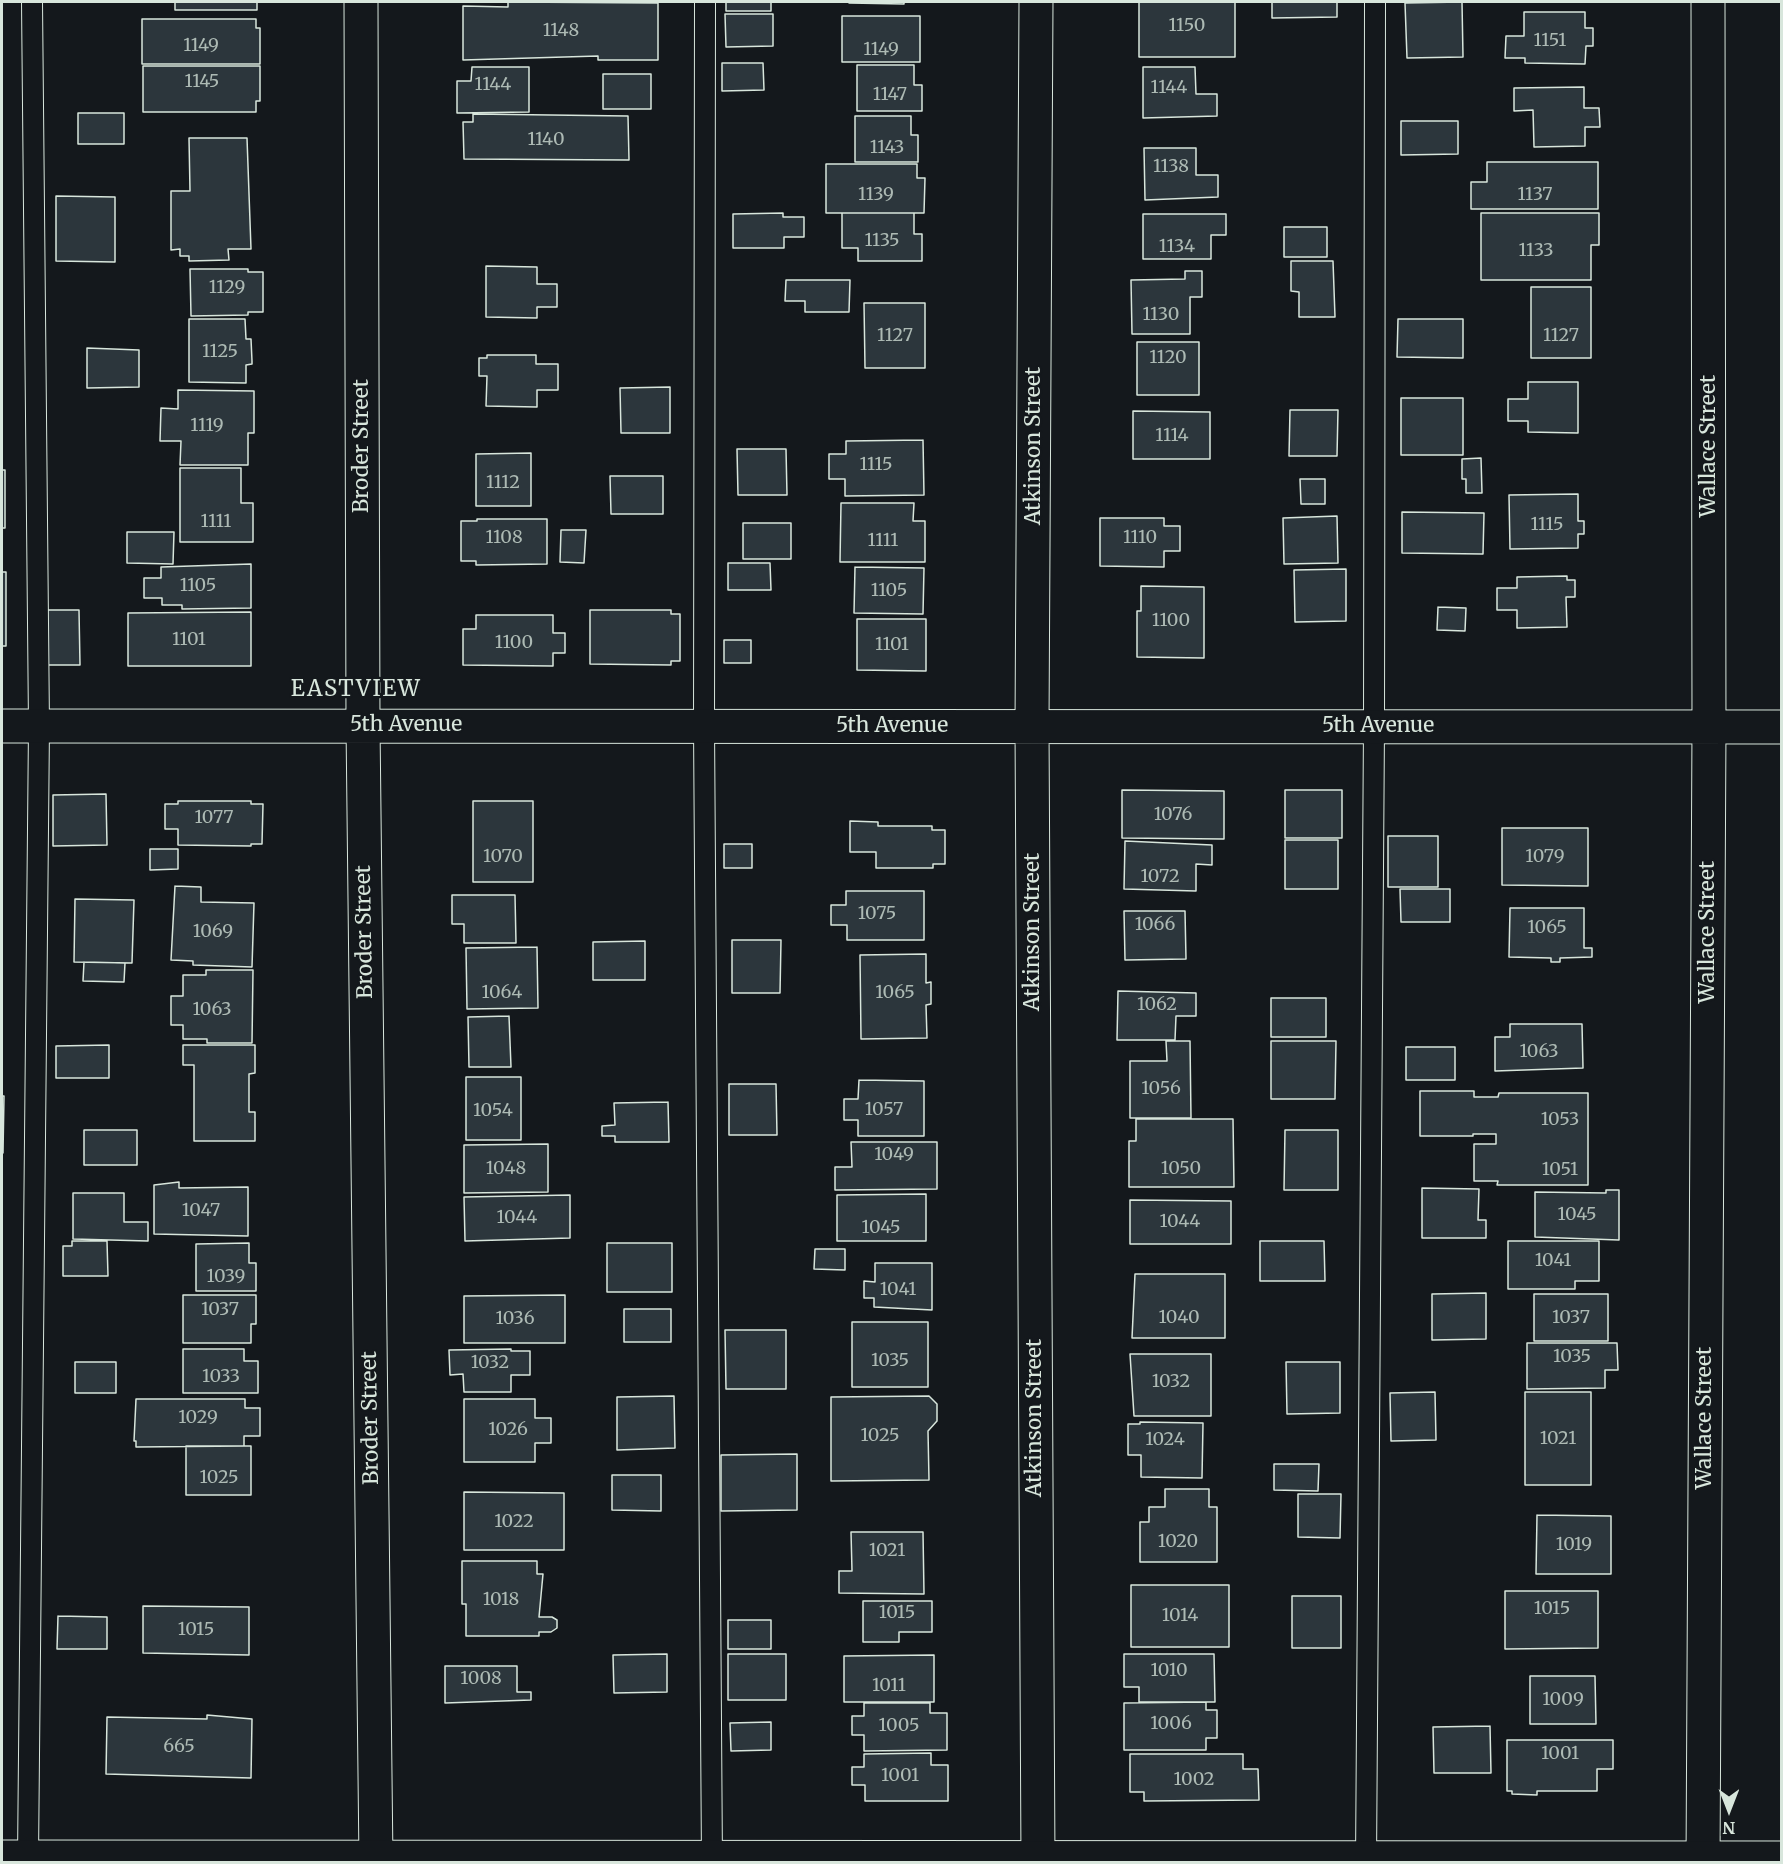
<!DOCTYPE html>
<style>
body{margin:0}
#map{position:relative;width:1783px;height:1864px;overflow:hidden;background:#14181c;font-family:Merriweather,serif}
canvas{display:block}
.frame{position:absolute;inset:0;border:3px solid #d8e6dc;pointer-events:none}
.north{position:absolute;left:1699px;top:1780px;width:60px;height:60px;-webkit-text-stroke:4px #14181c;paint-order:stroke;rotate:180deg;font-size:16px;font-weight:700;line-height:24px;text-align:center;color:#d8e6dc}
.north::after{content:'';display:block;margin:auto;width:21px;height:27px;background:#d8e6dc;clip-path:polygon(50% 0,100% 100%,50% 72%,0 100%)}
</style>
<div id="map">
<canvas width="1783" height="1864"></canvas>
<div class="frame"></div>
<div class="north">N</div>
</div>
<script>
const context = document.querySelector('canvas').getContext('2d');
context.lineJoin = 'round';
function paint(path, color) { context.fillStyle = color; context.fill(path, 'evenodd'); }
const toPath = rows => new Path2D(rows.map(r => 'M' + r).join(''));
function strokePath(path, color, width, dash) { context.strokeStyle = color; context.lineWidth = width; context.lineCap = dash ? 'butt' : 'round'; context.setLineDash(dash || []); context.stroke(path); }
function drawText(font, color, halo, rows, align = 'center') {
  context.font = font + ' Merriweather,serif'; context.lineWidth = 4.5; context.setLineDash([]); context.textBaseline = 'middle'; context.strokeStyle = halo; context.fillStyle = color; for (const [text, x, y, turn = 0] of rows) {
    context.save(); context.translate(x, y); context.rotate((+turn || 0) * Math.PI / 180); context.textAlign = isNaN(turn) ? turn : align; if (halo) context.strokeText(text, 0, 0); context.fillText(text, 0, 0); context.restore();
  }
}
const building = toPath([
 [175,2,257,2,257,10,175,10,175,2],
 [508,2,658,3,658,60,598,60,598,56,463,60,463,6,508,7,508,2],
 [726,2,771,2,771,11,726,11,726,2],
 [849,2,904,2,904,4,849,3,849,2],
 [1139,2,1235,2,1235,57,1139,57,1139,2],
 [1272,2,1337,2,1337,17,1272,18,1272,2],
 [1462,2,1463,57,1407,58,1405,3,1462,2],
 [1524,12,1585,12,1585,28,1593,28,1593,46,1586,46,1585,64,1525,63,1525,58,1505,58,1506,36,1524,36,1524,12],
 [725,14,773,14,773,46,726,47,725,14],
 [842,16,920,16,920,62,842,62,842,16],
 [142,19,256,19,256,28,260,28,260,64,142,64,142,19],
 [722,63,763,63,764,90,722,91,722,63],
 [857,65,914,65,914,85,922,85,922,111,857,111,857,65],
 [143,66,260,66,260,101,256,101,256,112,143,112,143,66],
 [472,67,529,67,529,112,457,113,457,81,471,81,472,67],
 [1143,67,1195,67,1196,94,1217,94,1217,116,1143,118,1143,67],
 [603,74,651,74,651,109,603,109,603,74],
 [1584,87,1584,108,1599,108,1600,127,1585,127,1585,146,1534,147,1533,110,1514,111,1514,88,1584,87],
 [78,113,124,113,124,144,78,144,78,113],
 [473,114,628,116,629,160,464,159,463,122,473,122,473,114],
 [855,116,911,116,911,135,918,135,918,162,855,162,855,116],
 [1401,121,1458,121,1458,154,1401,155,1401,121],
 [189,138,247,138,251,249,228,249,229,260,189,261,189,256,180,256,180,249,171,250,171,191,190,191,189,138],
 [1144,148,1196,148,1196,175,1218,175,1218,197,1145,200,1144,148],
 [1487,162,1598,162,1598,209,1471,209,1471,182,1487,182,1487,162],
 [826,164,917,164,917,178,925,178,924,213,826,213,826,164],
 [56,196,115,197,115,262,56,261,56,196],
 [783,213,783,217,804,217,804,237,784,237,784,248,733,248,733,214,783,213],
 [842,213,914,213,914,234,922,234,922,261,858,261,858,248,842,248,842,213],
 [1481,213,1599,213,1599,245,1591,245,1591,280,1481,280,1481,213],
 [1143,214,1226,214,1226,235,1211,235,1211,259,1143,259,1143,214],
 [1284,227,1327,227,1327,257,1284,257,1284,227],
 [1291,261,1333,261,1335,317,1299,317,1299,292,1291,291,1291,261],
 [486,266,537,267,537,284,557,284,557,307,537,307,537,318,486,317,486,266],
 [190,269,248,269,248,272,263,272,263,312,248,312,248,315,191,316,190,269],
 [1185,271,1202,271,1202,297,1190,297,1190,334,1132,334,1131,280,1185,279,1185,271],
 [786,280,850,280,849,312,805,312,805,301,785,301,786,280],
 [1531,287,1591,287,1591,358,1531,358,1531,287],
 [864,303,925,303,925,368,865,368,864,303],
 [189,319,245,319,246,339,251,339,252,361,252,364,246,365,246,383,189,382,189,319],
 [1398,319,1463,319,1463,358,1397,357,1398,319],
 [1137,342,1199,342,1199,395,1137,395,1137,342],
 [87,348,139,350,139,387,87,388,87,348],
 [487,355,536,355,536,364,558,364,558,390,537,390,537,407,486,406,487,376,479,376,479,358,487,358,487,355],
 [1528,382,1578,382,1578,433,1528,432,1528,421,1508,421,1508,399,1528,399,1528,382],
 [670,387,670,433,621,433,620,388,670,387],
 [178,390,254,391,254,433,248,433,248,465,180,465,181,441,160,441,161,408,178,409,178,390],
 [1401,398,1463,398,1463,455,1401,455,1401,398],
 [1290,410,1338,410,1337,456,1289,456,1290,410],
 [1133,411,1210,412,1210,459,1133,459,1133,411],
 [923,440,924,495,845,496,845,479,829,479,829,454,846,454,846,441,923,440],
 [737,449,786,449,787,495,738,495,737,449],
 [531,453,531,506,476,506,476,454,531,453],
 [1481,458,1482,493,1466,493,1466,479,1462,479,1462,459,1481,458],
 [180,468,241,468,241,503,253,503,253,542,180,542,180,468],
 [2,470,5,470,5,528,2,528,2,470],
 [610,476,663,476,663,514,611,514,610,476],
 [1300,479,1325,479,1325,504,1301,504,1300,479],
 [1578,494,1578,521,1584,521,1584,534,1578,534,1578,548,1510,549,1509,495,1578,494],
 [841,503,914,503,913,521,925,521,925,562,840,562,841,503],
 [1402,512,1484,513,1483,554,1402,553,1402,512],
 [1337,516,1338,563,1284,564,1283,518,1337,516],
 [1100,518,1164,518,1164,526,1180,526,1180,551,1164,551,1164,567,1100,566,1100,518],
 [477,519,547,519,547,564,476,565,476,561,461,561,461,521,477,521,477,519],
 [743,523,791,523,791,559,743,559,743,523],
 [561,530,586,530,584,563,560,562,561,530],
 [127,532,174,532,173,564,127,563,127,532],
 [728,563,770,563,771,590,728,590,728,563],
 [251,564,251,608,182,609,182,605,162,605,162,598,144,598,144,578,161,578,161,567,251,564],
 [855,567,924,568,923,614,854,613,855,567],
 [1346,569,1346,621,1295,622,1294,570,1346,569],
 [2,572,6,572,6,646,2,646,2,572],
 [1567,576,1567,580,1575,580,1575,597,1566,597,1567,627,1517,628,1517,610,1497,610,1497,588,1517,588,1517,577,1567,576],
 [1141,586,1204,587,1204,658,1137,657,1137,611,1141,611,1141,586],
 [1438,607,1466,608,1465,631,1437,630,1438,607],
 [45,610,79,610,80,665,45,665,45,610],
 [590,610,671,610,671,614,680,614,680,661,671,661,671,665,590,664,590,610],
 [251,612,251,666,128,666,128,613,251,612],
 [476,615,553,615,553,633,565,633,565,653,553,653,553,666,463,665,463,629,476,629,476,615],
 [857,619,926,619,926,671,857,670,857,619],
 [724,640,751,640,751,663,724,663,724,640],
 [1122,790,1224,791,1224,839,1122,838,1122,790],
 [1285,790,1342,790,1342,838,1285,838,1285,790],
 [106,794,107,845,53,846,53,795,106,794],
 [178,801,251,801,251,804,263,804,262,844,251,844,251,846,178,845,178,829,165,829,165,804,178,804,178,801],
 [473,801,533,801,533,882,473,882,473,801],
 [850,821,878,822,878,826,932,826,932,830,945,830,945,864,933,864,933,868,876,868,876,852,850,852,850,821],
 [1502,828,1588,828,1588,886,1502,885,1502,828],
 [1388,836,1438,836,1438,887,1388,887,1388,836],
 [1285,840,1338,840,1338,889,1285,889,1285,840],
 [1125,841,1212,845,1212,865,1196,864,1196,891,1124,889,1125,841],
 [724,844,752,844,752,868,724,868,724,844],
 [150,849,178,849,178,869,150,870,150,849],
 [175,886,201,887,201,902,254,903,252,967,193,965,193,961,171,960,175,886],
 [1400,889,1450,889,1450,922,1401,922,1400,889],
 [846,891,924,891,924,940,847,940,847,925,831,925,831,905,846,905,846,891],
 [452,895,515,895,516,943,464,943,464,924,452,924,452,895],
 [75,899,134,900,132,963,74,962,75,899],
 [1510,908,1584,908,1584,948,1592,948,1592,957,1560,958,1560,962,1551,962,1551,958,1509,957,1510,908],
 [1124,911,1185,911,1186,959,1125,960,1124,911],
 [732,940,781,940,780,993,732,993,732,940],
 [645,941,645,980,593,980,593,942,645,941],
 [537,947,538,1008,467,1009,466,948,537,947],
 [926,954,926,983,931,982,931,1004,926,1005,927,1038,861,1039,860,955,926,954],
 [84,962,125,963,124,982,83,981,84,962],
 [206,970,253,970,252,1043,207,1043,207,1039,183,1039,183,1025,171,1025,171,996,183,996,183,975,206,975,206,970],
 [1118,991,1196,993,1196,1016,1176,1016,1175,1040,1117,1040,1118,991],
 [1271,998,1326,998,1326,1037,1271,1037,1271,998],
 [509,1016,511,1067,469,1067,468,1017,509,1016],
 [1510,1024,1582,1024,1583,1068,1495,1071,1495,1037,1510,1037,1510,1024],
 [1166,1041,1190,1041,1191,1118,1130,1118,1130,1061,1167,1061,1166,1041],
 [1271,1041,1336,1041,1335,1099,1271,1099,1271,1041],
 [109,1045,109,1078,56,1078,56,1046,109,1045],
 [183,1045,255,1045,255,1073,249,1074,249,1112,255,1112,255,1141,194,1141,194,1065,183,1065,183,1045],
 [1406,1047,1455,1047,1455,1080,1406,1080,1406,1047],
 [466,1077,521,1077,521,1140,466,1140,466,1077],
 [859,1080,924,1081,924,1136,858,1136,858,1120,844,1120,844,1099,858,1099,859,1080],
 [729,1084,776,1084,777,1135,729,1135,729,1084],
 [1420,1091,1474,1091,1474,1097,1498,1097,1499,1093,1588,1093,1588,1185,1497,1185,1498,1181,1474,1181,1474,1144,1496,1144,1496,1134,1473,1134,1473,1136,1420,1136,1420,1091],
 [2,1096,4,1096,3,1153,2,1153,2,1096],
 [668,1102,669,1142,615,1142,615,1136,602,1136,602,1126,615,1125,614,1103,668,1102],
 [1136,1119,1233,1119,1234,1187,1129,1187,1129,1141,1136,1141,1136,1119],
 [84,1130,137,1130,137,1165,84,1165,84,1130],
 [1285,1130,1338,1130,1338,1190,1284,1190,1285,1130],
 [851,1142,937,1142,937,1189,835,1190,835,1167,852,1167,851,1142],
 [548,1144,548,1192,464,1193,464,1145,548,1144],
 [179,1182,179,1188,248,1187,248,1236,154,1234,154,1185,179,1182],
 [1422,1188,1479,1189,1478,1220,1486,1220,1486,1238,1422,1238,1422,1188],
 [1606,1190,1619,1190,1619,1240,1535,1237,1535,1192,1606,1193,1606,1190],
 [73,1193,124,1193,124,1222,148,1222,148,1241,73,1239,73,1193],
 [926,1194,926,1241,837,1241,837,1195,926,1194],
 [570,1195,570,1238,465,1241,464,1197,570,1195],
 [1130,1200,1231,1201,1231,1244,1130,1244,1130,1200],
 [72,1241,107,1241,108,1276,63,1276,63,1246,72,1246,72,1241],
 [1260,1241,1324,1241,1325,1281,1260,1281,1260,1241],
 [1508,1241,1599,1241,1599,1281,1575,1281,1575,1289,1508,1289,1508,1241],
 [249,1243,249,1263,256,1263,256,1291,196,1291,196,1244,249,1243],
 [607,1243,672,1243,672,1292,607,1292,607,1243],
 [815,1249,845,1249,845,1270,814,1269,815,1249],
 [875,1263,932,1263,932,1310,874,1307,874,1298,864,1298,864,1281,875,1282,875,1263],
 [1135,1274,1225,1274,1225,1338,1132,1338,1135,1274],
 [1486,1293,1486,1339,1432,1340,1432,1294,1486,1293],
 [1534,1294,1608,1294,1608,1341,1534,1341,1534,1294],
 [183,1295,256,1295,256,1324,251,1324,251,1343,183,1343,183,1295],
 [565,1295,565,1343,464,1343,464,1296,565,1295],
 [624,1309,671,1309,671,1342,624,1342,624,1309],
 [852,1322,928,1322,928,1387,852,1387,852,1322],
 [725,1330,786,1330,786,1389,726,1389,725,1330],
 [1527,1343,1617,1343,1618,1370,1605,1370,1605,1388,1527,1389,1527,1343],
 [183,1349,244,1349,244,1361,258,1361,258,1393,183,1393,183,1349],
 [511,1349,511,1351,530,1351,530,1375,511,1375,511,1392,464,1392,463,1374,450,1375,449,1350,511,1349],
 [1130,1354,1211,1354,1211,1416,1134,1416,1130,1354],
 [75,1362,116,1362,116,1393,75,1393,75,1362],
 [1286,1362,1340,1362,1340,1413,1287,1414,1286,1362],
 [1435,1392,1436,1440,1391,1441,1390,1393,1435,1392],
 [1525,1392,1591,1392,1591,1485,1525,1485,1525,1392],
 [674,1396,675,1448,617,1450,617,1397,674,1396],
 [929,1396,937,1404,937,1421,928,1431,929,1480,831,1481,831,1397,929,1396],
 [136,1399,245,1399,245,1408,260,1408,260,1436,244,1436,244,1446,136,1447,136,1441,134,1441,136,1399],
 [464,1399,535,1399,535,1418,551,1418,551,1443,535,1443,535,1462,464,1462,464,1399],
 [1140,1422,1203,1423,1202,1478,1141,1477,1141,1455,1128,1455,1128,1424,1140,1424,1140,1422],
 [186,1446,251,1446,251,1495,186,1495,186,1446],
 [797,1454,797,1510,721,1511,721,1455,797,1454],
 [1274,1464,1319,1464,1318,1491,1274,1490,1274,1464],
 [612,1475,661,1475,661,1511,612,1510,612,1475],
 [1165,1489,1209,1489,1209,1507,1217,1507,1217,1562,1140,1562,1140,1522,1149,1522,1149,1507,1165,1507,1165,1489],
 [464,1492,564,1493,564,1550,464,1550,464,1492],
 [1298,1494,1341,1494,1340,1538,1298,1537,1298,1494],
 [1537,1515,1611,1516,1611,1574,1536,1574,1537,1515],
 [851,1532,923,1532,924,1594,839,1593,839,1571,852,1571,851,1532],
 [462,1561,537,1561,537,1574,543,1574,539,1617,552,1617,557,1620,557,1628,551,1632,539,1632,539,1636,466,1636,466,1604,462,1604,462,1561],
 [1131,1585,1229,1585,1229,1647,1131,1647,1131,1585],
 [1505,1591,1598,1591,1598,1648,1505,1649,1505,1591],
 [1292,1596,1341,1596,1341,1648,1292,1648,1292,1596],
 [863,1601,932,1601,932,1632,899,1632,899,1642,863,1642,863,1601],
 [143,1606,249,1607,249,1655,143,1653,143,1606],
 [58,1616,107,1617,107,1649,57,1649,58,1616],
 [728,1620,771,1620,771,1649,728,1649,728,1620],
 [667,1654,667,1692,614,1693,613,1655,667,1654],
 [728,1654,786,1654,786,1700,728,1700,728,1654],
 [1124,1654,1214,1654,1215,1702,1139,1702,1139,1687,1124,1687,1124,1654],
 [934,1655,934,1702,844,1702,844,1656,934,1655],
 [445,1666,517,1666,517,1692,531,1692,531,1700,445,1703,445,1666],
 [1530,1676,1595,1676,1596,1724,1530,1724,1530,1676],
 [1206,1702,1206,1710,1217,1710,1217,1738,1206,1738,1206,1750,1124,1750,1124,1703,1206,1702],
 [864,1703,930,1703,930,1713,947,1713,947,1750,864,1751,864,1735,852,1735,852,1716,864,1716,864,1703],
 [207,1715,252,1719,251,1778,106,1774,107,1717,207,1719,207,1715],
 [771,1722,771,1750,731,1751,730,1723,771,1722],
 [1490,1726,1491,1773,1434,1773,1433,1727,1490,1726],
 [1507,1740,1613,1740,1613,1769,1597,1769,1597,1791,1537,1791,1537,1795,1512,1794,1512,1791,1507,1791,1507,1740],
 [931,1753,931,1765,948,1765,948,1801,865,1801,865,1785,852,1785,852,1767,864,1767,864,1754,931,1753],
 [1130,1754,1243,1754,1243,1769,1258,1769,1259,1800,1144,1801,1144,1792,1130,1792,1130,1754]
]);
const lane = toPath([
 [705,2,704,726,712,1862],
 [28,1857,39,726,32,2],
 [1366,1862,1374,726,1375,2]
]);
const street = toPath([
 [361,2,363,725,376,1862],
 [1036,2,1032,726,1038,1862],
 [2,726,1782,727],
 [1703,1862,1709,728,1708,2]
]);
const secondary = toPath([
 [2,1857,1782,1858]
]);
const numberNames = [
 ["1150",1187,26],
 ["1148",561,31],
 ["1151",1550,41],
 ["1149",201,46],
 ["1149",881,50],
 ["1145",202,82],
 ["1144",493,85],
 ["1144",1169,88],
 ["1147",890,95],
 ["1140",546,140],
 ["1143",887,148],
 ["1138",1171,167],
 ["1139",876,195],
 ["1137",1535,195],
 ["1135",882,241],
 ["1134",1177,247],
 ["1133",1536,251],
 ["1129",227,288],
 ["1130",1161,315],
 ["1127",895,336],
 ["1127",1561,336],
 ["1125",220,352],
 ["1120",1168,358],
 ["1119",207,426],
 ["1114",1172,436],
 ["1115",876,465],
 ["1112",503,483],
 ["1111",216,522],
 ["1115",1547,525],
 ["1108",504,538],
 ["1110",1140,538],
 ["1111",883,541],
 ["1105",198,586],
 ["1105",889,591],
 ["1100",1171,621],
 ["1101",189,640],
 ["1100",514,643],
 ["1101",892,645],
 ["1076",1173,815],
 ["1077",214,818],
 ["1070",503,857],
 ["1079",1545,857],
 ["1072",1160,877],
 ["1075",877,914],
 ["1066",1155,925],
 ["1065",1547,928],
 ["1069",213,932],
 ["1064",502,993],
 ["1065",895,993],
 ["1062",1157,1005],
 ["1063",212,1010],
 ["1063",1539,1052],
 ["1056",1161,1089],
 ["1057",884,1110],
 ["1054",493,1111],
 ["1053",1560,1120],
 ["1049",894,1155],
 ["1048",506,1169],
 ["1050",1181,1169],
 ["1051",1560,1170],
 ["1047",201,1211],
 ["1045",1577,1215],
 ["1044",517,1218],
 ["1044",1180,1222],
 ["1045",881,1228],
 ["1041",1553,1261],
 ["1039",226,1277],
 ["1041",898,1290],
 ["1037",220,1310],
 ["1040",1179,1318],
 ["1037",1571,1318],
 ["1036",515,1319],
 ["1035",1572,1357],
 ["1035",890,1361],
 ["1032",490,1363],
 ["1033",221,1377],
 ["1032",1171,1382],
 ["1029",198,1418],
 ["1026",508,1430],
 ["1025",880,1436],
 ["1021",1558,1439],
 ["1024",1165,1440],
 ["1025",219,1478],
 ["1022",514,1522],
 ["1020",1178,1542],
 ["1019",1574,1545],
 ["1021",887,1551],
 ["1018",501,1600],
 ["1015",1552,1609],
 ["1015",897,1613],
 ["1014",1180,1616],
 ["1015",196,1630],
 ["1010",1169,1671],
 ["1008",481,1679],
 ["1011",889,1686],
 ["1009",1563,1700],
 ["1006",1171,1724],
 ["1005",899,1726],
 ["665",179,1747],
 ["1001",1560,1754],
 ["1001",900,1776],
 ["1002",1194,1780]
];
const streetNames = [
 ["Broder Street",362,446,-90],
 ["Atkinson Street",1034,446,-90],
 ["Wallace Street",1709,446,-90],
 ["5th Avenue",406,725],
 ["5th Avenue",892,726],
 ["5th Avenue",1378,726],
 ["Broder Street",365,932,-91],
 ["Atkinson Street",1033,932,-90],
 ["Wallace Street",1708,932,-90],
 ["Broder Street",371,1418,-91],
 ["Atkinson Street",1035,1418,-90],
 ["Wallace Street",1705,1418,-90]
];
const neighbourhoodNames = [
 ["EASTVIEW",356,690]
];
paint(building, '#2c363c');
strokePath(building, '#d8e6dc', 1.5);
strokePath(lane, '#d8e6dc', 22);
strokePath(street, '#d8e6dc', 35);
strokePath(secondary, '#d8e6dc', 35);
strokePath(lane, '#14181c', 20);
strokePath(street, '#14181c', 33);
strokePath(secondary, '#14181c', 33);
drawText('18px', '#adbab4', null, numberNames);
drawText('21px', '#d8e6dc', '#14181c', streetNames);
context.letterSpacing = '1.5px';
drawText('22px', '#d8e6dc', '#14181c', neighbourhoodNames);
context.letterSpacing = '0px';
</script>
